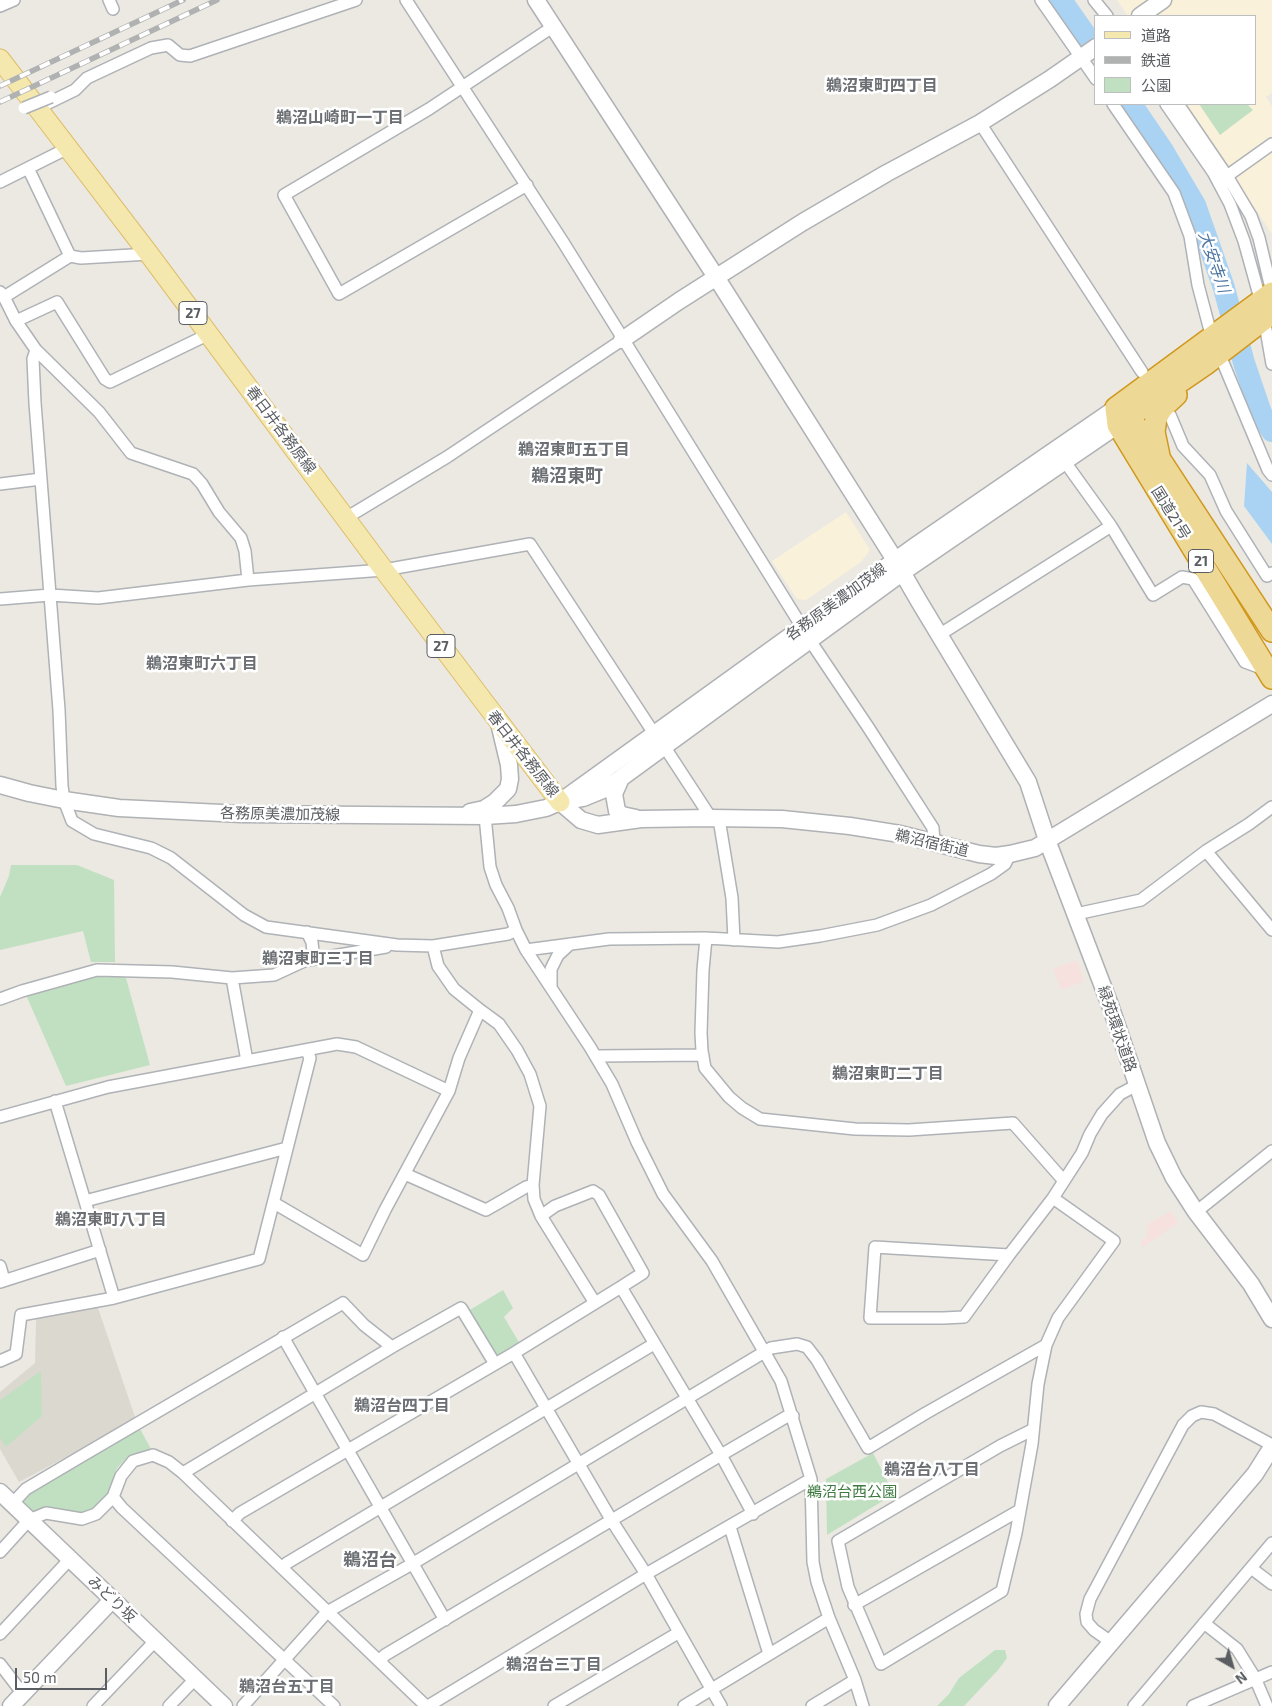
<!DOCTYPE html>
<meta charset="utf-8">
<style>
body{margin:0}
#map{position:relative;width:1272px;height:1706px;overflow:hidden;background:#ebe9e2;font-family:"Exo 2","Noto Sans JP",sans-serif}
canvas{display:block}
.legend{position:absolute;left:1094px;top:15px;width:162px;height:90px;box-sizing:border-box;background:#fff;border:1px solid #bdbec0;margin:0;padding:6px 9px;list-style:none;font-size:15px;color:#5a5d61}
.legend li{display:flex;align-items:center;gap:10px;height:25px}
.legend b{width:25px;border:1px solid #bdbec0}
.north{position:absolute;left:1207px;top:1641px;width:50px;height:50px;-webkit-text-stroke:4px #fff;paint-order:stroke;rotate:142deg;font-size:14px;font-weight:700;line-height:20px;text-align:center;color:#5a5d61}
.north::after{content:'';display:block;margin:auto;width:18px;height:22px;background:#5a5d61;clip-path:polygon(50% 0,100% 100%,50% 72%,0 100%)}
.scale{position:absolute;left:15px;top:1668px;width:92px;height:22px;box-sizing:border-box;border:2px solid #5a5d61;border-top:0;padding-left:6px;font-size:15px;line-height:18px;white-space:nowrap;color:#5a5d61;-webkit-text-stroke:4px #fff;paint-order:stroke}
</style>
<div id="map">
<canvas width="1272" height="1706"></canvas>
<ul class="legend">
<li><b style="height:6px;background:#f4e8ae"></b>道路</li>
<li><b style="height:6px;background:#b0b1b1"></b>鉄道</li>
<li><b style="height:14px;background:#c1e0c1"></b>公園</li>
</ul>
<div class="north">N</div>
<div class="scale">50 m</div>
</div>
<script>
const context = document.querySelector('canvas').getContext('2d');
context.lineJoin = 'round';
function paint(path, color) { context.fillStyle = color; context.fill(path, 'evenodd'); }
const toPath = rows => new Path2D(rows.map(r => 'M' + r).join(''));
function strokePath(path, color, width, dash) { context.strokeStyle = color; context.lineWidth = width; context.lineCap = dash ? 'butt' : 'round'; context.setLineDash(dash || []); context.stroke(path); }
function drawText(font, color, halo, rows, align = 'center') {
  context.font = font + ' "Exo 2","Noto Sans JP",sans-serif'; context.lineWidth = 5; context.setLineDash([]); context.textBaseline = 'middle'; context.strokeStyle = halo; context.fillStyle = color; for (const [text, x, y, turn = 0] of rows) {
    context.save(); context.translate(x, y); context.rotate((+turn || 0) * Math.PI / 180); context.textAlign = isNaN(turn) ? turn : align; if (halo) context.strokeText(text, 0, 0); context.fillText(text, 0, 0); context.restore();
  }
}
const commercial = toPath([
 [1117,0,1272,0,1272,93,1266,97,1272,106,1272,234,1186,104,1256,104,1256,16,1128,16],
 [846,512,870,550,861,562,806,600,797,599,772,561]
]);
const education = toPath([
 [97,1305,136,1420,19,1482,0,1449,0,1392,35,1363,36,1319]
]);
const medical = toPath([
 [1077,960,1084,981,1061,990,1053,969],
 [1171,1211,1178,1223,1143,1247,1140,1242,1148,1236,1146,1232,1149,1230,1146,1225]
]);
const green = toPath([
 [1199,104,1247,104,1253,110,1220,135],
 [11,865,77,865,114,880,115,962,91,962,83,931,0,950,0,897,9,876],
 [99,973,126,978,150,1065,66,1086,26,995],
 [503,1290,513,1308,504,1317,520,1344,495,1359,468,1311],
 [41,1371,42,1416,6,1447,0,1438,0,1400],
 [139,1427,151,1449,130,1455,117,1468,108,1494,95,1508,82,1514,32,1514,19,1503,28,1493],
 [873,1453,894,1494,827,1535,826,1479],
 [995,1650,1005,1650,1007,1658,998,1670,964,1706,937,1706,949,1694,959,1678]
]);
const water = toPath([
 [1247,463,1272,492,1272,544,1244,506]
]);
const river = toPath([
 [1061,0,1096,50],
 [1131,104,1163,151,1195,205,1224,288,1244,363,1261,413,1272,431]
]);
const street = toPath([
 [109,0,113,9],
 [406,0,563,242,802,627],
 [1041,0,1096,79],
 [1094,0,1107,16],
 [0,6,14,0],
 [1113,104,1174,193,1190,236,1198,285,1212,338],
 [1166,104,1213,172,1230,204,1244,241,1261,302],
 [1178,104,1227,176,1251,216,1259,238,1270,284],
 [38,108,75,90,87,78,151,48,168,45,180,55,190,56,356,0],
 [980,123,1142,372],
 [1227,176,1272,144],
 [0,182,60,152,67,147],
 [527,185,339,294,284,195,429,109,554,26],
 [70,256,81,258,149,254],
 [0,292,4,297,16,321,36,350,99,412,131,453,193,474,202,484,219,512,241,538,245,551,248,580],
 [4,297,70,256,28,168],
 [1264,318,1272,364],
 [16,321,57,302,105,379,110,382,209,334],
 [36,350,33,359,35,403,59,710,62,786,64,800,72,821,94,834,151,848,171,858,244,915,266,927,397,945,433,946,508,934,516,930],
 [1219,353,1268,470,1272,475],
 [1170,415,1183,446,1210,475,1226,511,1267,576,1272,573],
 [1065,462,1111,526,1153,595,1182,577,1193,579,1245,662,1264,669],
 [0,484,41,479],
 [346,518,447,457,622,340],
 [0,599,50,595,98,598,248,580,384,570,530,544,655,735],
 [939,635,1111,526],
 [809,639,868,727,933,828,934,842],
 [664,746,711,818],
 [485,816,490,867,496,885,508,908,516,930,526,950,590,1047,612,1084,637,1142,663,1194,712,1261,781,1381,811,1479,813,1562,817,1582,829,1618,855,1680,863,1706],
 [719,819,732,898,734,940],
 [1206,851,1272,930],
 [1076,914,1141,900,1206,851,1249,824,1272,807],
 [706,938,703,970,701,1033,702,1051,705,1068,729,1097,742,1108,760,1119,855,1129,909,1130,1013,1123,1064,1181],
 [526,950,609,939,706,938,778,942,820,936,877,925,931,905,991,874,1005,864,1010,854],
 [303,961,386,947],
 [232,978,274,975,302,962,313,952,312,942,307,932],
 [551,987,551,969,558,955,570,944],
 [0,999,22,991,97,970,172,972,232,978,247,1061],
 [480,1010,499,1024,517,1050,530,1074,540,1106,533,1185,534,1199,541,1216],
 [596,1056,703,1055],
 [55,1101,114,1298],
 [0,1117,108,1087,337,1044,356,1047,449,1091],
 [405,1174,486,1210,526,1187,533,1185],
 [85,1201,287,1148],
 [274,1203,363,1255,385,1210,449,1091,459,1058,480,1010,454,989,438,966,433,946],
 [1196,1212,1272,1151],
 [875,1247,891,1248,1009,1255,964,1317,943,1318,870,1318,875,1247],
 [1009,1255,1053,1198,1082,1153,1090,1134,1102,1114,1120,1094,1137,1085],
 [0,1266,4,1280],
 [0,1282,100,1250],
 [621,1287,721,1455,753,1514],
 [283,1337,445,1620],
 [514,1353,612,1521,646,1574,721,1706],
 [0,1361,16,1354,21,1315,114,1298,259,1259,310,1058,307,1051],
 [1032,1430,1000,1446,838,1541,848,1587,881,1664,1002,1591,1016,1533,1032,1444,1038,1384,1046,1345,1058,1318,1114,1241,1053,1198],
 [183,1473,392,1347,461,1308,495,1364],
 [12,1504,26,1489,80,1457,343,1303,364,1325,392,1347],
 [232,1521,240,1513,514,1353,621,1287,643,1273,599,1195,593,1191,555,1206,541,1216,595,1303],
 [730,1527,769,1654],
 [0,1552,29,1520,46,1513,82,1519,96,1514,113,1497],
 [282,1568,287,1563,654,1344],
 [1251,1568,1272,1584],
 [854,1605,1020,1510],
 [1204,1623,1237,1649,1255,1678,1267,1706],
 [0,1634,70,1559],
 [1111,1642,1094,1630,1087,1622,1086,1614,1090,1599,1183,1425,1192,1416,1201,1412,1214,1414,1272,1445],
 [380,1660,385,1655,721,1455,786,1417,793,1416],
 [0,1664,23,1694],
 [93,1706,156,1640],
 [169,1706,196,1678],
 [243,1706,327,1612,412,1564,771,1348,797,1344,807,1347,817,1360,868,1448,926,1413,1046,1345],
 [334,1706,122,1508,113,1497,121,1476,133,1461,153,1455,169,1462,183,1473,426,1706],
 [428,1706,646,1574,811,1479],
 [554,1706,678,1633],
 [684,1706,829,1618],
 [812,1706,855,1680],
 [1134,1706,1272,1543],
 [1193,1706,1272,1672]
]);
const secondary = toPath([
 [536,0,716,277,895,560,920,603,1028,782,1047,840,1110,1005,1157,1143,1174,1178,1196,1212,1251,1284,1272,1319],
 [1140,16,1163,0],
 [622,340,679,301,803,222,887,173,980,123,1050,79,1096,47],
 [621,778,614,794,617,811,622,815,636,818],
 [0,785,29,793,64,800,119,808,242,814,485,816,516,814,546,808,560,802,918,544,1116,408],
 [567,801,583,798,605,789,621,778,903,572,1118,425],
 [560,802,581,820,598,825,641,819,711,818,782,819,850,826,900,834,979,854,996,856,1010,854,1035,848,1272,704],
 [470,812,484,809,495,802,508,789,510,779,509,765,499,723],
 [0,1492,224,1706],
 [11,1706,112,1600],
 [1057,1706,1255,1474,1272,1447]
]);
const primary = toPath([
 [0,59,149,254,384,570,560,802]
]);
const highway = toPath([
 [1116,408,1118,425,1272,678],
 [1116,408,1129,417,1161,461,1272,631],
 [1116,408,1272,293],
 [1118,424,1207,363,1272,313],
 [1159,456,1154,432,1156,418,1162,408,1176,395]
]);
const rail = toPath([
 [0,86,183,0],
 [0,102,217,0]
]);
const streetBridge = toPath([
 [24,108,51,97]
]);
const shields = [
 [193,313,28],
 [1201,561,25],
 [441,646,28]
];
const shieldNames = [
 ["27",193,313],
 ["21",1201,561],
 ["27",441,646]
];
const streetNames = [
 ["春日井各務原線",281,430,53],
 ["国道21号",1171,513,58],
 ["各務原美濃加茂線",836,602,-36],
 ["春日井各務原線",523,754,52],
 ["各務原美濃加茂線",280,814,1],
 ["鵜沼宿街道",932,843,13],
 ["緑苑環状道路",1117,1029,71],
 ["みどり坂",112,1599,43]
];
const parkNames = [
 ["鵜沼台西公園",852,1492]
];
const neighbourhoodNames = [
 ["鵜沼東町四丁目",882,86],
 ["鵜沼山崎町一丁目",340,118],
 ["鵜沼東町五丁目",574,450],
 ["鵜沼東町六丁目",202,664],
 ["鵜沼東町三丁目",318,959],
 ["鵜沼東町二丁目",888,1074],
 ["鵜沼東町八丁目",111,1220],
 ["鵜沼台四丁目",402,1406],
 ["鵜沼台八丁目",932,1470],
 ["鵜沼台三丁目",554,1665],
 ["鵜沼台五丁目",287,1687]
];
const waterNames = [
 ["大安寺川",1214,262,71]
];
const quarterNames = [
 ["鵜沼東町",567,476],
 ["鵜沼台",370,1560]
];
paint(commercial, '#f9f1da');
paint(education, '#dbd8d0');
paint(medical, '#f7e1df');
paint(green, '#c1e0c1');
paint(water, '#aad3f3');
strokePath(river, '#aad3f3', 22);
strokePath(street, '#afb2b6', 14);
strokePath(secondary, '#afb1b5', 19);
strokePath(primary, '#debd68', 21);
strokePath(highway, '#d0981d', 24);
strokePath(street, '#fff', 11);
strokePath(secondary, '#fff', 16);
strokePath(primary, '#f4e8ae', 19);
strokePath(highway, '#eed896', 21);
strokePath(rail, '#b0b1b1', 5.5);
strokePath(rail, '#fff', 4, [11]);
strokePath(streetBridge, '#afb2b6', 14, []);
strokePath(streetBridge, '#fff', 11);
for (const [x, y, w] of shields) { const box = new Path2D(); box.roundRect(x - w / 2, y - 11.5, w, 23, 4); context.fillStyle = '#fff'; context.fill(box); strokePath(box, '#5a5d61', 1); }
drawText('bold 14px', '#5a5d61', null, shieldNames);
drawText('15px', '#5a5d61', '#fff', streetNames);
drawText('15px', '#3f7b41', '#fff', parkNames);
drawText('bold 16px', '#6b6f73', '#fff', neighbourhoodNames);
drawText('italic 16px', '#4b75a2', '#fff', waterNames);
drawText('bold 18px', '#6b6f73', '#fff', quarterNames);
</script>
